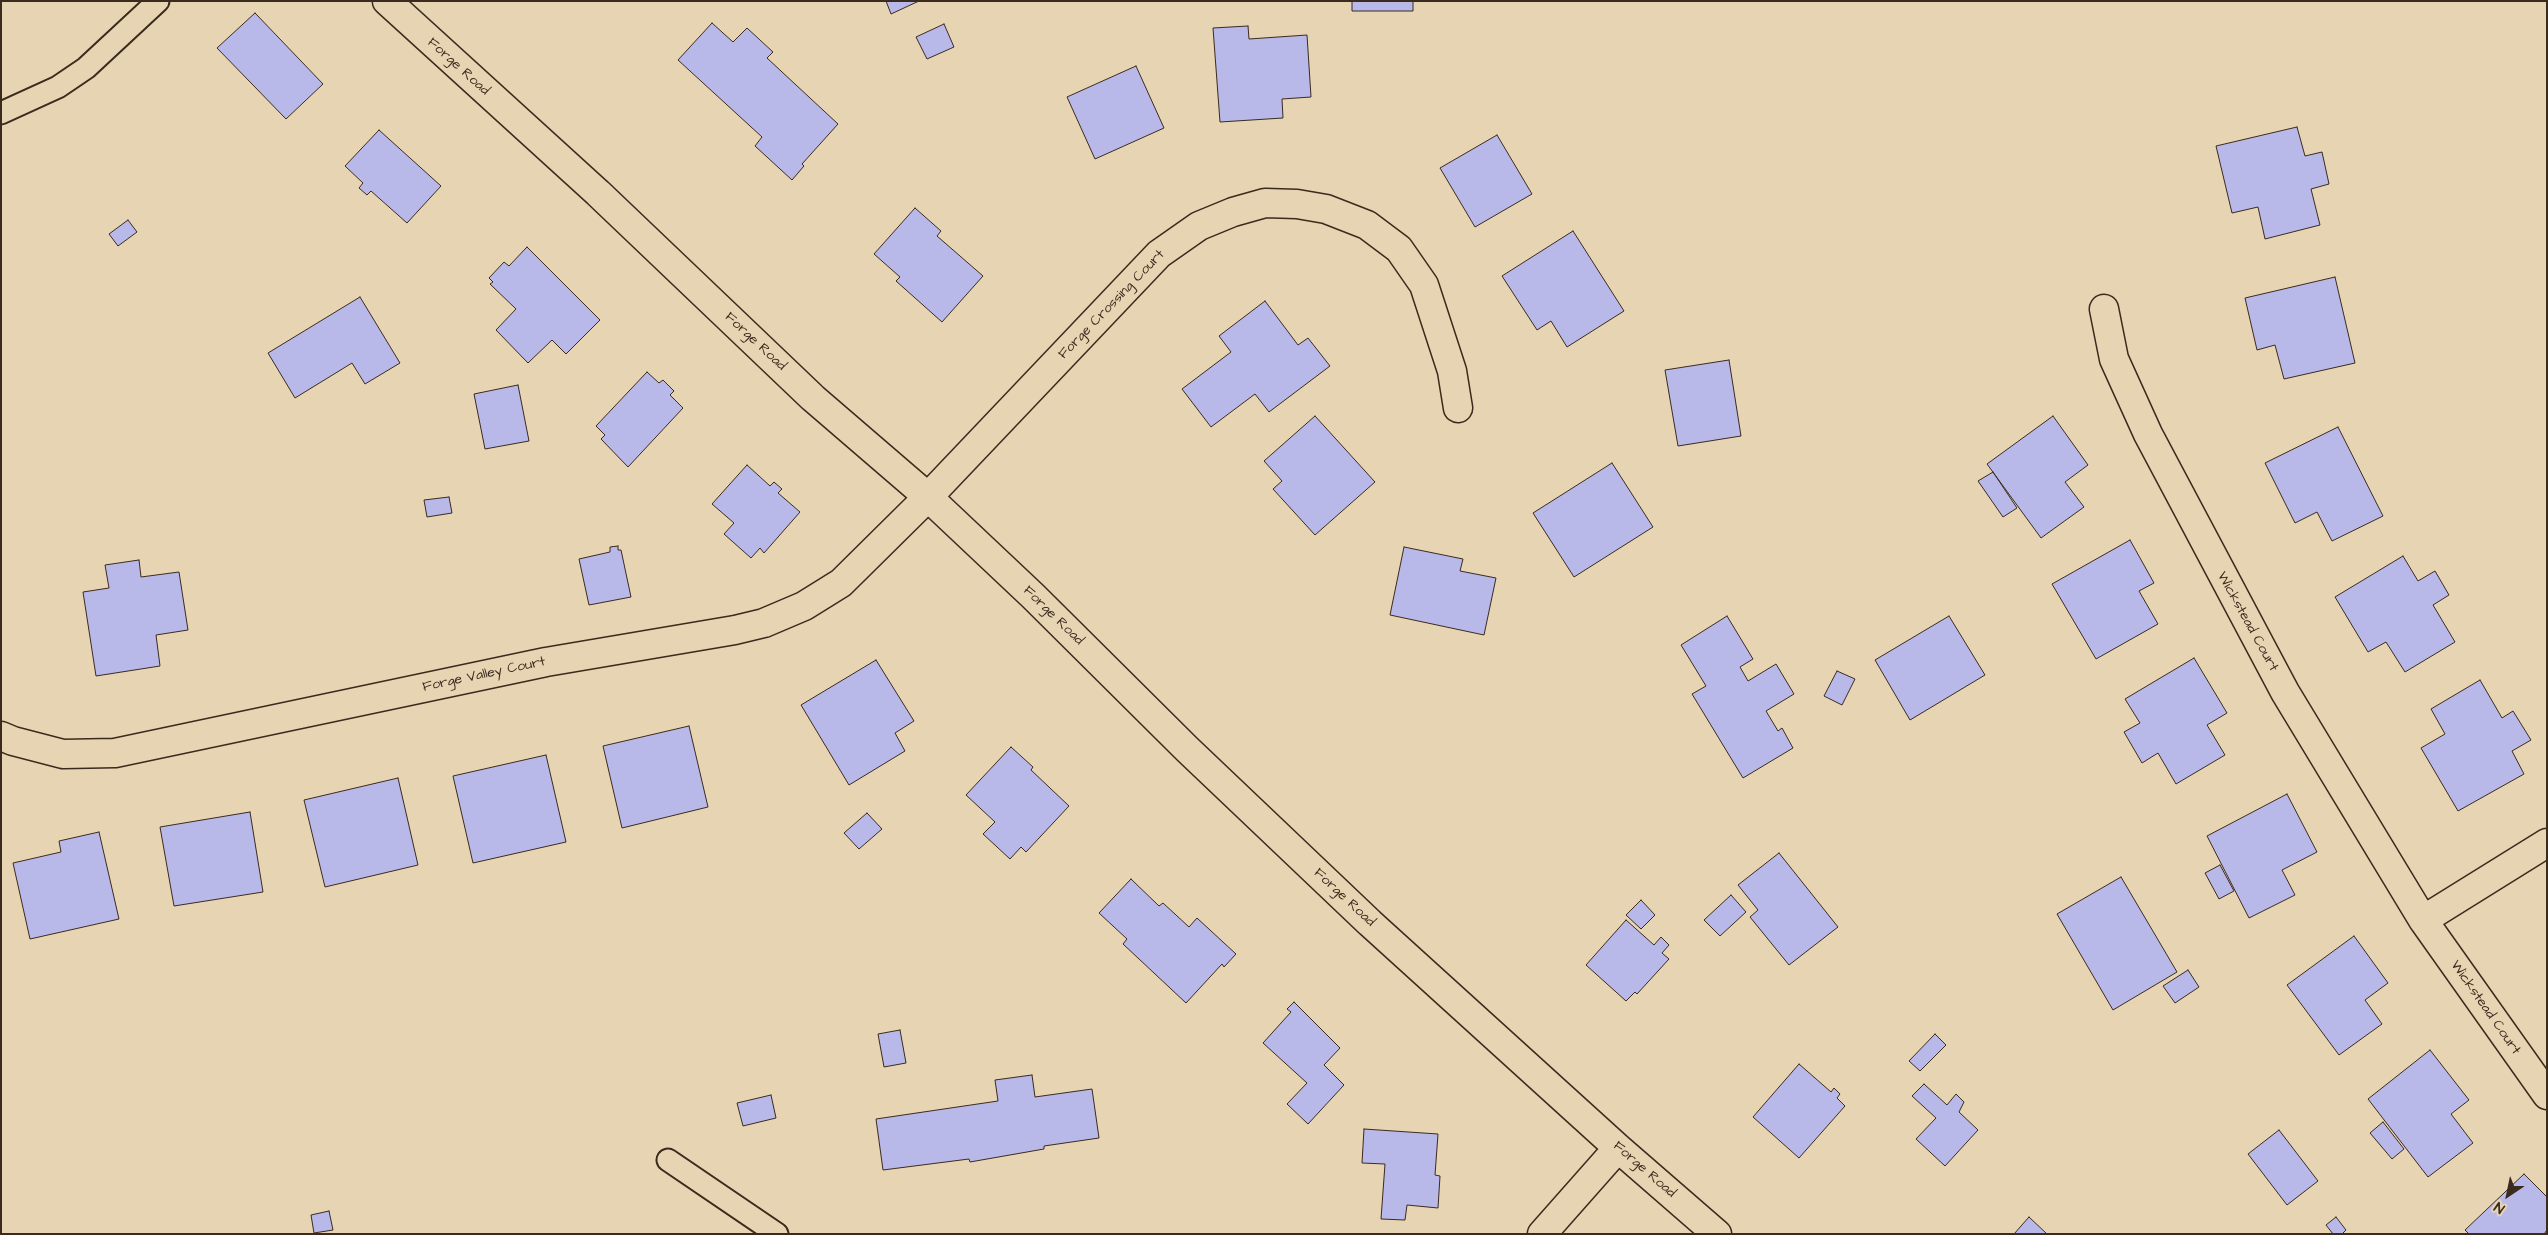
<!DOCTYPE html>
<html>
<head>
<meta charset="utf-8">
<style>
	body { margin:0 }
	#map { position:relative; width:2548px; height:1235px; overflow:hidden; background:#e7d4b2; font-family:"Architects Daughter",sans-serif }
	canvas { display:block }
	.frame { position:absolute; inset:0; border:2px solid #3b2a1e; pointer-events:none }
	.north { position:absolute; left:2483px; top:1170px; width:50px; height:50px; -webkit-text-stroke:4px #e7d4b2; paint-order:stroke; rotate:214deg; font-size:14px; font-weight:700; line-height:20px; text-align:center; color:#3b2a1e }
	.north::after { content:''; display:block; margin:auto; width:18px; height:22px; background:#3b2a1e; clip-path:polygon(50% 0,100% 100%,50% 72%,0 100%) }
</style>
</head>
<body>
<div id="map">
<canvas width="2548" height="1235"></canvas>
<div class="frame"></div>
<div class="north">N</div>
</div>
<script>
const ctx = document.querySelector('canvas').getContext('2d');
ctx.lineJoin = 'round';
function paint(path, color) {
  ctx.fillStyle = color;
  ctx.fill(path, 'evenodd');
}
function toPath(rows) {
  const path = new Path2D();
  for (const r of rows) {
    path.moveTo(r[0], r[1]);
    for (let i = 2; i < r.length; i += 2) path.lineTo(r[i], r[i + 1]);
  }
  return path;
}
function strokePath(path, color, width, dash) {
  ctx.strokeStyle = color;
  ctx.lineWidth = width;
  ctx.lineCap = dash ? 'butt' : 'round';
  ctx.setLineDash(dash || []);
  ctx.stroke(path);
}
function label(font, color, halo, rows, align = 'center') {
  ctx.font = font + ' "Architects Daughter",sans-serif';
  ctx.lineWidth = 4;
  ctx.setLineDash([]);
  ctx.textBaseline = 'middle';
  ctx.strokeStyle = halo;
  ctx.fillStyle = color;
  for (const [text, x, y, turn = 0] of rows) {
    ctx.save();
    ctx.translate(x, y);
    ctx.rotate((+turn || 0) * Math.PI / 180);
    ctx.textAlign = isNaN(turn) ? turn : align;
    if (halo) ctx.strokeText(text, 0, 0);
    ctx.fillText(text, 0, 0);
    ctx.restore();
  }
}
const building = toPath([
	[886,1,919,1,891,14,886,1],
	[1352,1,1413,1,1413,11,1352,11,1352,1],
	[255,13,323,84,286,119,217,48,255,13],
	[712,23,733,42,747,28,773,52,767,58,838,124,802,164,804,166,792,180,755,146,762,137,678,60,712,23],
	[944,24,954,47,927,59,916,37,944,24],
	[1248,26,1249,39,1307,35,1311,97,1282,99,1283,118,1220,122,1213,28,1248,26],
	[1136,66,1164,128,1095,159,1067,97,1136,66],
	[2297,127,2305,156,2322,152,2329,184,2311,189,2320,225,2265,239,2258,207,2232,213,2216,146,2297,127],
	[379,130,441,186,407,223,371,191,367,195,359,188,363,183,345,166,379,130],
	[1497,135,1532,194,1475,227,1440,168,1497,135],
	[915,208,941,231,937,236,983,276,942,322,896,281,900,277,874,254,915,208],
	[128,220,137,232,118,246,109,234,128,220],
	[1573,231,1624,311,1567,347,1551,321,1537,330,1502,276,1573,231],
	[527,247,600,320,566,354,552,340,528,363,496,330,516,309,490,284,493,282,489,278,504,262,509,266,527,247],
	[2335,277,2355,363,2284,379,2275,345,2257,350,2245,298,2335,277],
	[360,297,400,363,365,384,352,363,295,398,268,353,360,297],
	[1265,301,1298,345,1308,338,1330,366,1269,412,1255,394,1211,427,1182,389,1231,352,1219,336,1265,301],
	[1729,360,1741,436,1678,446,1665,370,1729,360],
	[647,372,659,383,663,380,674,391,670,395,683,408,628,467,601,439,605,435,596,426,647,372],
	[518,385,529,441,485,449,474,394,518,385],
	[1315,416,1375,482,1315,535,1273,489,1282,481,1264,461,1315,416],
	[2053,416,2088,465,2065,482,2084,507,2041,538,1987,464,2053,416],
	[2338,427,2383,516,2332,541,2317,512,2295,523,2265,463,2338,427],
	[1612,463,1653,527,1574,577,1533,513,1612,463],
	[747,465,770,486,774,482,782,489,778,493,800,512,764,553,760,548,751,558,724,534,734,523,712,504,747,465],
	[1993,472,2017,508,2003,517,1978,481,1993,472],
	[449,497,452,513,427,517,424,500,449,497],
	[2130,540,2154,583,2139,591,2158,624,2096,659,2052,584,2130,540],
	[618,546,618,550,621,550,631,597,589,605,579,559,610,552,610,547,618,546],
	[1404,547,1463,559,1460,571,1496,578,1484,635,1390,615,1404,547],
	[2403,556,2418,581,2435,571,2449,595,2433,605,2455,642,2405,672,2386,642,2368,652,2335,597,2403,556],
	[139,560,141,577,179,572,188,630,156,635,160,666,96,676,83,592,109,588,105,565,139,560],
	[1727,616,1753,659,1740,667,1748,681,1776,664,1794,694,1766,711,1778,731,1782,728,1793,748,1743,778,1692,694,1706,686,1681,645,1727,616],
	[1949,616,1985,675,1910,720,1875,660,1949,616],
	[2194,658,2227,713,2207,725,2225,755,2176,784,2158,753,2142,763,2124,732,2140,723,2125,699,2194,658],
	[876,660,914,721,895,733,905,751,849,785,801,705,876,660],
	[1837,671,1855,679,1842,705,1824,696,1837,671],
	[2480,680,2502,718,2513,711,2531,740,2512,751,2524,774,2458,811,2421,748,2445,734,2431,709,2480,680],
	[689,726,708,807,622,828,603,746,689,726],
	[1011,747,1033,767,1031,770,1069,806,1026,852,1021,847,1010,859,983,834,995,822,966,795,1011,747],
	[546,755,566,842,473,863,453,776,546,755],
	[398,778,418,865,325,887,304,800,398,778],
	[2287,794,2317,852,2282,870,2295,895,2249,918,2207,836,2287,794],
	[250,812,263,892,174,906,160,827,250,812],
	[867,813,882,829,859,849,844,833,867,813],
	[99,832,119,919,30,939,13,863,61,852,59,841,99,832],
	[1779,853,1838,927,1789,965,1750,917,1758,910,1738,885,1779,853],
	[2220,865,2234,891,2219,899,2205,873,2220,865],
	[2121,877,2177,972,2113,1010,2057,914,2121,877],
	[1131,879,1159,906,1163,903,1189,927,1197,918,1236,954,1224,967,1222,964,1186,1003,1123,944,1127,939,1099,913,1131,879],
	[1731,895,1746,912,1720,936,1704,920,1731,895],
	[1641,900,1655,915,1641,929,1626,915,1641,900],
	[1626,920,1654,945,1661,937,1669,945,1662,953,1669,959,1637,994,1635,992,1626,1001,1586,965,1626,920],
	[2354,936,2388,983,2365,1000,2382,1024,2339,1055,2287,985,2354,936],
	[2188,970,2199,987,2175,1003,2163,986,2188,970],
	[1294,1002,1340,1048,1324,1065,1344,1085,1308,1124,1287,1104,1307,1083,1263,1043,1291,1012,1287,1009,1294,1002],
	[900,1030,906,1063,884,1067,878,1034,900,1030],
	[1935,1034,1946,1045,1920,1071,1909,1061,1935,1034],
	[2430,1050,2469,1100,2451,1114,2473,1143,2428,1177,2368,1099,2430,1050],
	[1799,1064,1831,1092,1834,1088,1840,1094,1837,1098,1845,1106,1799,1158,1753,1117,1799,1064],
	[1032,1075,1035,1097,1092,1089,1099,1138,1044,1146,1044,1149,970,1162,969,1159,883,1170,876,1119,998,1101,995,1080,1032,1075],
	[1924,1084,1947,1105,1956,1094,1964,1102,1959,1112,1978,1130,1945,1166,1916,1139,1936,1118,1912,1096,1924,1084],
	[771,1095,776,1118,743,1126,737,1103,771,1095],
	[2383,1122,2404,1149,2392,1159,2370,1133,2383,1122],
	[1364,1129,1438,1134,1435,1175,1440,1176,1438,1208,1407,1205,1405,1220,1381,1219,1385,1164,1362,1163,1364,1129],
	[2279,1130,2318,1181,2287,1205,2248,1154,2279,1130],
	[2524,1174,2547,1197,2547,1230,2544,1234,2469,1234,2465,1230,2524,1174],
	[329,1211,333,1230,314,1233,311,1215,329,1211],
	[2029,1217,2047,1234,2014,1234,2029,1217],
	[2336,1217,2346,1230,2342,1234,2333,1234,2326,1225,2336,1217]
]);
paint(building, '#b8b8e9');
strokePath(building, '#3b2a1e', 1);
const lane = toPath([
	[1,113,58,87,86,68,158,1],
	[668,1160,777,1234]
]);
const street = toPath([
	[387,1,598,193,813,398,928,497,1033,596,1187,749,1370,923,1618,1148,1717,1234],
	[2104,309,2114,359,2148,434,2285,692,2423,920,2547,1095],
	[1,736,13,741,63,754,115,753,546,662,735,630,764,623,804,606,841,583,928,497,1159,254,1199,226,1233,212,1265,203,1297,204,1326,209,1367,225,1399,249,1424,285,1452,371,1458,408],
	[2423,920,2547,843],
	[1542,1234,1618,1148]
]);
strokePath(lane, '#3b2a1e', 25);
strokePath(street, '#3b2a1e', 31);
strokePath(lane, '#e7d4b2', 21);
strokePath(street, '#e7d4b2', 28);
label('14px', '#3b2a1e', '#e7d4b2', [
	["Forge Road",458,67,42],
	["Forge Crossing Court",1112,305,-46],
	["Forge Road",755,342,43],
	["Forge Road",1053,616,44],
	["Wickstead Court",2247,622,61],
	["Forge Valley Court",484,675,-12],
	["Forge Road",1344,898,43],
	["Wickstead Court",2485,1008,55],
	["Forge Road",1644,1170,41]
]);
</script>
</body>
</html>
